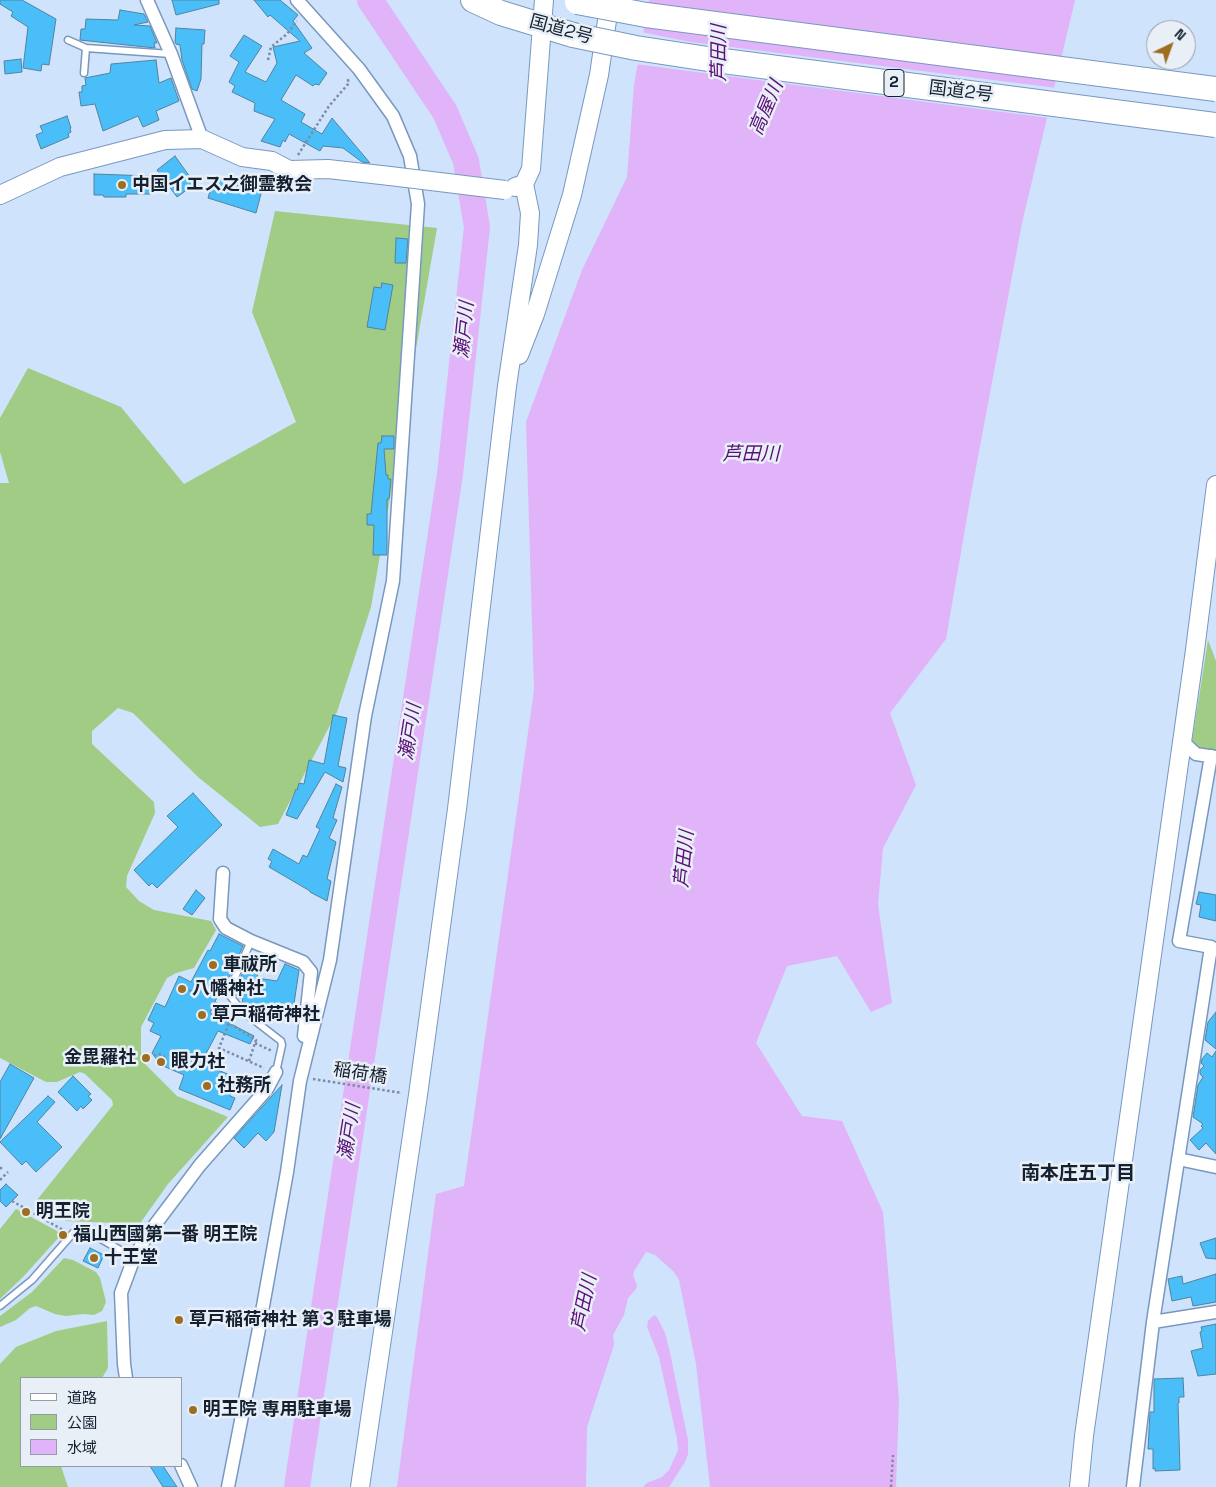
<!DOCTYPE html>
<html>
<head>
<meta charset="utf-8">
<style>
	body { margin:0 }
	#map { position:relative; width:1216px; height:1487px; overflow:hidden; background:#cfe3fc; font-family:"Space Grotesk","Noto Sans JP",sans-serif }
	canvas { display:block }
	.legend { position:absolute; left:20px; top:1377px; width:162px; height:90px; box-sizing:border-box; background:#e8eff7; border:1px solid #949da7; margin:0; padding:6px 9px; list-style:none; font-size:15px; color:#152130 }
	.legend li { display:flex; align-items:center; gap:10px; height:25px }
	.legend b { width:25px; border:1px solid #949da7 }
	.north { position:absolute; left:1146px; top:20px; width:50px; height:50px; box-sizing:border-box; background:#e8eff7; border:1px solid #949da7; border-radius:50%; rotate:42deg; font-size:14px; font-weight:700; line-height:20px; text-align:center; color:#152130 }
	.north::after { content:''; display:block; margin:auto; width:18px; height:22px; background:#9d6d20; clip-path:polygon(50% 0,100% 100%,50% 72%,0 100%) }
</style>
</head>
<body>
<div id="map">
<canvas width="1216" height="1487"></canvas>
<ul class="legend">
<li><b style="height:6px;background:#fff"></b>道路</li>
<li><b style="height:14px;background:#a0cc85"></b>公園</li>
<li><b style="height:14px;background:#e1b3f8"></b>水域</li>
</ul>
<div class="north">N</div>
</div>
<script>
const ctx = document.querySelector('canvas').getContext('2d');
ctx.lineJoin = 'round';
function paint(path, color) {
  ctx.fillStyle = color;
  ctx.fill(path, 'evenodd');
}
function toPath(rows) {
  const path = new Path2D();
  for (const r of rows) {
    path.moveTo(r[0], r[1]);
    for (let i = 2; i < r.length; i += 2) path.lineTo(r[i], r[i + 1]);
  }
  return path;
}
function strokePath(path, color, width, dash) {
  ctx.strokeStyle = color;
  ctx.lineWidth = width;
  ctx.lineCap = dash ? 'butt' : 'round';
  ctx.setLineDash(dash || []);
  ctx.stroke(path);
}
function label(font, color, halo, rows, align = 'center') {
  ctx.font = font + ' "Space Grotesk","Noto Sans JP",sans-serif';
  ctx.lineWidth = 5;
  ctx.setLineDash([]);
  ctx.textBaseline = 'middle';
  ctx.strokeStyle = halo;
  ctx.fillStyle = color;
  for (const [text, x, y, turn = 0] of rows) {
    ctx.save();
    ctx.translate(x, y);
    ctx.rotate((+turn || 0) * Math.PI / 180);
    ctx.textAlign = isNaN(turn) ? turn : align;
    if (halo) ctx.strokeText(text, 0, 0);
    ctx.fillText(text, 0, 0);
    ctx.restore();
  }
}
paint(toPath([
	[275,211,437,228,371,607,337,712,278,824,260,827,198,777,133,713,118,708,92,731,92,744,154,802,155,813,127,876,126,887,139,901,154,910,211,921,216,930,194,968,176,973,167,978,141,1027,141,1060,177,1096,228,1117,168,1184,141,1222,139,1224,66,1221,39,1204,37,1200,113,1105,112,1100,85,1074,80,1072,57,1082,46,1082,0,1058,0,483,9,483,0,452,0,418,28,368,121,407,184,484,296,422,252,312],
	[1208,640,1216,661,1216,754,1191,748],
	[16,1209,57,1231,59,1234,59,1237,24,1276,0,1299,0,1229],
	[64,1258,73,1260,96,1272,100,1278,106,1302,102,1311,94,1315,83,1314,66,1316,55,1314,36,1306,30,1308,16,1320,0,1327,0,1316,32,1292],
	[107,1321,108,1368,102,1378,21,1378,21,1466,61,1466,68,1487,0,1487,0,1364,16,1347,56,1331]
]), '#a0cc85');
paint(toPath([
	[649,0,1075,0,1022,223,971,494,946,639,890,713,916,785,883,848,878,904,892,1003,871,1012,837,956,787,966,756,1043,802,1116,842,1121,883,1212,899,1399,896,1487,710,1487,696,1364,679,1280,674,1272,655,1255,646,1252,634,1271,633,1275,637,1285,636,1289,628,1298,624,1315,613,1335,614,1345,587,1427,586,1487,397,1487,436,1194,464,1186,534,690,526,422,582,270,627,177,634,85],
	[654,1315,657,1317,665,1333,669,1348,688,1440,688,1454,685,1462,669,1487,643,1487,647,1483,662,1477,669,1470,678,1450,677,1439,659,1357,647,1327,648,1321]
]), '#e1b3f8');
paint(toPath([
	[641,32,691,42,1057,88,1049,118,635,64]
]), '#cfe3fc');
strokePath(toPath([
	[297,1487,450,474,477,227,466,161,445,112,370,0]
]), '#e1b3f8', 26);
const building = toPath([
	[0,0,22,0,56,19,49,65,42,64,41,71,23,68,28,27,11,16,13,12,0,4,0,0],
	[172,0,219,0,219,4,176,15,172,0],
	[254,0,280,0,298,15,293,21,312,48,304,53,327,73,319,85,315,84,313,86,296,75,281,100,305,114,301,122,322,134,332,118,370,163,362,162,343,148,323,146,320,151,289,134,285,142,283,140,280,147,261,141,275,119,254,111,255,103,232,92,235,86,229,82,239,62,230,56,244,35,262,46,245,72,266,82,277,63,273,47,300,41,270,15,268,17,254,0],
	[120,10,144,14,148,22,134,25,150,26,157,43,154,43,155,48,80,40,81,29,85,29,86,19,118,20,120,10],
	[176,28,205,30,204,44,202,44,201,79,197,91,192,89,182,60,180,45,176,44,175,42,176,28],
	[21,59,22,72,5,74,4,61,21,59],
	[156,60,159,83,171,78,179,101,156,111,159,120,143,127,138,116,103,131,95,104,81,106,79,92,82,92,82,86,86,85,85,78,110,73,111,64,156,60],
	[67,116,71,128,70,129,71,132,68,134,69,137,41,149,36,135,43,132,40,126,67,116],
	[175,156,195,184,177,197,157,170,175,156],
	[94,174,151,176,151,194,126,194,126,197,104,197,103,195,94,195,94,174],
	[214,177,262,190,256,213,208,198,214,177],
	[396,238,408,239,406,263,395,263,396,238],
	[382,283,393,285,385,330,367,327,374,287,381,288,382,283],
	[382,436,394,436,394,449,384,449,386,475,388,475,388,479,391,479,389,499,387,499,387,555,373,555,374,525,367,525,367,514,371,514,378,443,381,443,382,436],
	[333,715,347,718,338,766,346,768,343,782,325,772,297,819,286,815,296,789,297,790,299,783,304,784,309,760,324,764,333,715],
	[336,784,342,787,333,818,337,820,329,838,336,842,327,879,331,881,327,901,310,892,310,891,269,867,272,861,268,859,273,849,299,864,303,855,307,857,320,829,316,827,336,784],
	[193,793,222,825,157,888,152,883,149,886,134,870,178,827,167,816,193,793],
	[196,890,205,898,192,915,183,909,196,890],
	[1199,892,1216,895,1216,921,1199,917,1201,905,1196,904,1199,892],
	[219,934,243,946,223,991,224,996,218,995,210,1013,254,1036,250,1044,218,1031,201,1063,237,1078,230,1096,235,1098,230,1110,179,1089,184,1075,161,1065,152,1053,161,1036,150,1031,154,1023,148,1020,156,1003,165,1007,179,976,191,982,208,950,210,951,219,934],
	[285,964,299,970,292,1017,249,1010,242,1003,243,998,238,998,234,992,244,970,258,971,257,978,277,981,285,964],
	[1216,1012,1216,1049,1205,1040,1208,1022,1216,1012],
	[1216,1051,1216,1154,1206,1143,1199,1150,1190,1140,1203,1128,1201,1126,1203,1124,1193,1117,1198,1085,1203,1077,1200,1074,1200,1070,1204,1066,1201,1063,1202,1059,1207,1053,1212,1057,1216,1051],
	[10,1064,34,1078,0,1139,0,1082,10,1064],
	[73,1076,91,1094,88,1096,92,1100,83,1109,81,1106,77,1111,58,1092,73,1076],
	[282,1085,274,1132,266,1141,258,1133,244,1148,234,1138,282,1085],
	[48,1096,55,1102,37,1122,62,1147,36,1172,26,1161,22,1165,0,1142,48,1096],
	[6,1184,18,1195,6,1207,0,1201,0,1190,6,1184],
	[1216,1238,1216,1259,1206,1258,1200,1243,1216,1238],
	[90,1248,104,1255,98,1268,83,1261,90,1248],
	[1216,1274,1216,1302,1193,1306,1191,1297,1172,1301,1168,1279,1182,1276,1183,1284,1216,1274],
	[1216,1324,1216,1374,1198,1376,1191,1351,1203,1348,1200,1332,1202,1331,1201,1327,1216,1324],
	[1183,1378,1184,1397,1179,1397,1179,1403,1178,1403,1180,1470,1155,1471,1155,1468,1153,1469,1153,1449,1148,1449,1150,1412,1154,1412,1154,1379,1183,1378],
	[150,1466,163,1466,177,1487,163,1487,150,1466]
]);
paint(building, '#49bef8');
strokePath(building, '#52839e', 1);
const lane = toPath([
	[68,40,86,48,171,54],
	[84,73,86,48],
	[251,941,228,993,241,1010,281,1041,282,1045,276,1072],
	[0,1306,32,1280,74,1232,81,1230,94,1235,134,1258]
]);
const street = toPath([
	[147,0,171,54,202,139],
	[1182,741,1196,754,1216,757],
	[1211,756,1179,941,1211,947,1216,950],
	[223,873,220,919,226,928,251,941,303,962,311,972,304,1036],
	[1178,1159,1216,1167],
	[1153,1322,1216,1312],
	[126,1378,124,1364,121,1293,134,1258,148,1234,200,1165,267,1089,276,1072],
	[181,1465,191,1487],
	[228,1487,258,1334,287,1172,300,1081,330,960,365,716,393,581,418,204,410,156,393,116,359,69,297,0],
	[1133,1487,1153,1322,1211,947]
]);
const secondary = toPath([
	[515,187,524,184,531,169,544,0],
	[0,195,60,167,165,140,202,139,242,157,272,161,289,170,328,169,390,176],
	[519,355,535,314,572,195,599,75,610,0],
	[360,1487,418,1095,457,809,507,386,528,245,530,213,524,184],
	[1079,1487,1084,1436,1195,650,1216,485]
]);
const highway = toPath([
	[473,0,501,13,573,35]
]);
strokePath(lane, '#7998be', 9);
strokePath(street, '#7998be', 15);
strokePath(secondary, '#7998be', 20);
strokePath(highway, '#7998be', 26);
strokePath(toPath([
	[268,60,271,47,287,34,297,21],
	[298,155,329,106,349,83,347,77],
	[189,990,197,994],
	[215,1003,218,1004],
	[255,1043,272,1051],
	[149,1057,159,1054,167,1058],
	[249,1061,256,1040,229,1023,219,1048,264,1068],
	[313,1079,402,1093],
	[0,1169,2,1167],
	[0,1180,8,1172],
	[12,1201,63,1230],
	[891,1487,893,1455]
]), '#7c8da1', 2.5, [2.5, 2.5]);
strokePath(lane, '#fff', 6);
strokePath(street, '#fff', 12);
strokePath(secondary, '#fff', 18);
strokePath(highway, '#fff', 24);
const secondaryBridge = toPath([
	[390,176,505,190]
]);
const highwayBridge = toPath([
	[577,2,646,15,1216,89],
	[573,35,636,48,708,59,1216,125]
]);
strokePath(secondaryBridge, '#7998be', 20, []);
strokePath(highwayBridge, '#7998be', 26, []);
strokePath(secondaryBridge, '#fff', 18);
strokePath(highwayBridge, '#fff', 24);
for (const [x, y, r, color] of [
	[122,185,5,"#9d6d20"],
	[213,965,5,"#9d6d20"],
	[182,989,5,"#9d6d20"],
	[202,1015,5,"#9d6d20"],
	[146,1058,5,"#9d6d20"],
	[161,1062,5,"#9d6d20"],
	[207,1086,5,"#9d6d20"],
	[26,1212,5,"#9d6d20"],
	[63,1235,5,"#9d6d20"],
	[94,1258,5,"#9d6d20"],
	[179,1320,5,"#9d6d20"],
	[193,1410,5,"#9d6d20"]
]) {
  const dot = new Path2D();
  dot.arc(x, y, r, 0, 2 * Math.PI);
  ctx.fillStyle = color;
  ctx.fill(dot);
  strokePath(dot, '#e8eff7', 2);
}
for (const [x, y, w] of [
	[894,83,20]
]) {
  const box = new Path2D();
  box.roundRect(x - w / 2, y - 13.5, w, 27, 4);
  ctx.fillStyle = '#e8eff7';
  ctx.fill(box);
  strokePath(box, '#152130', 1);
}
label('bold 16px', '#152130', null, [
	["2",894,83]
]);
label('18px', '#152130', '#e8eff7', [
	["国道2号",561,30,15],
	["国道2号",961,92,7],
	["稲荷橋",360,1074,9]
]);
label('bold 18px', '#152130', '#e8eff7', [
	["中国イエス之御霊教会",132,185],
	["車祓所",223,965],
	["八幡神社",192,989],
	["草戸稲荷神社",212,1015],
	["金毘羅社",136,1058,"right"],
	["眼力社",171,1062],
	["社務所",217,1086],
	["明王院",36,1212],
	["福山西國第一番 明王院",73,1235],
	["十王堂",104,1258],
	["草戸稲荷神社 第３駐車場",189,1320],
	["明王院 専用駐車場",203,1410]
], 'left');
label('italic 19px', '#5b1076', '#e8eff7', [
	["芦田川",720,53,-90],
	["高屋川",767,108,-67],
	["瀬戸川",465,330,-84],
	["芦田川",751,455],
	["瀬戸川",411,732,-81],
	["芦田川",685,859,-84],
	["瀬戸川",350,1132,-81],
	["芦田川",585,1303,-78]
]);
label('bold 19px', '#152130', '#e8eff7', [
	["南本庄五丁目",1078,1174]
]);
</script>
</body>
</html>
